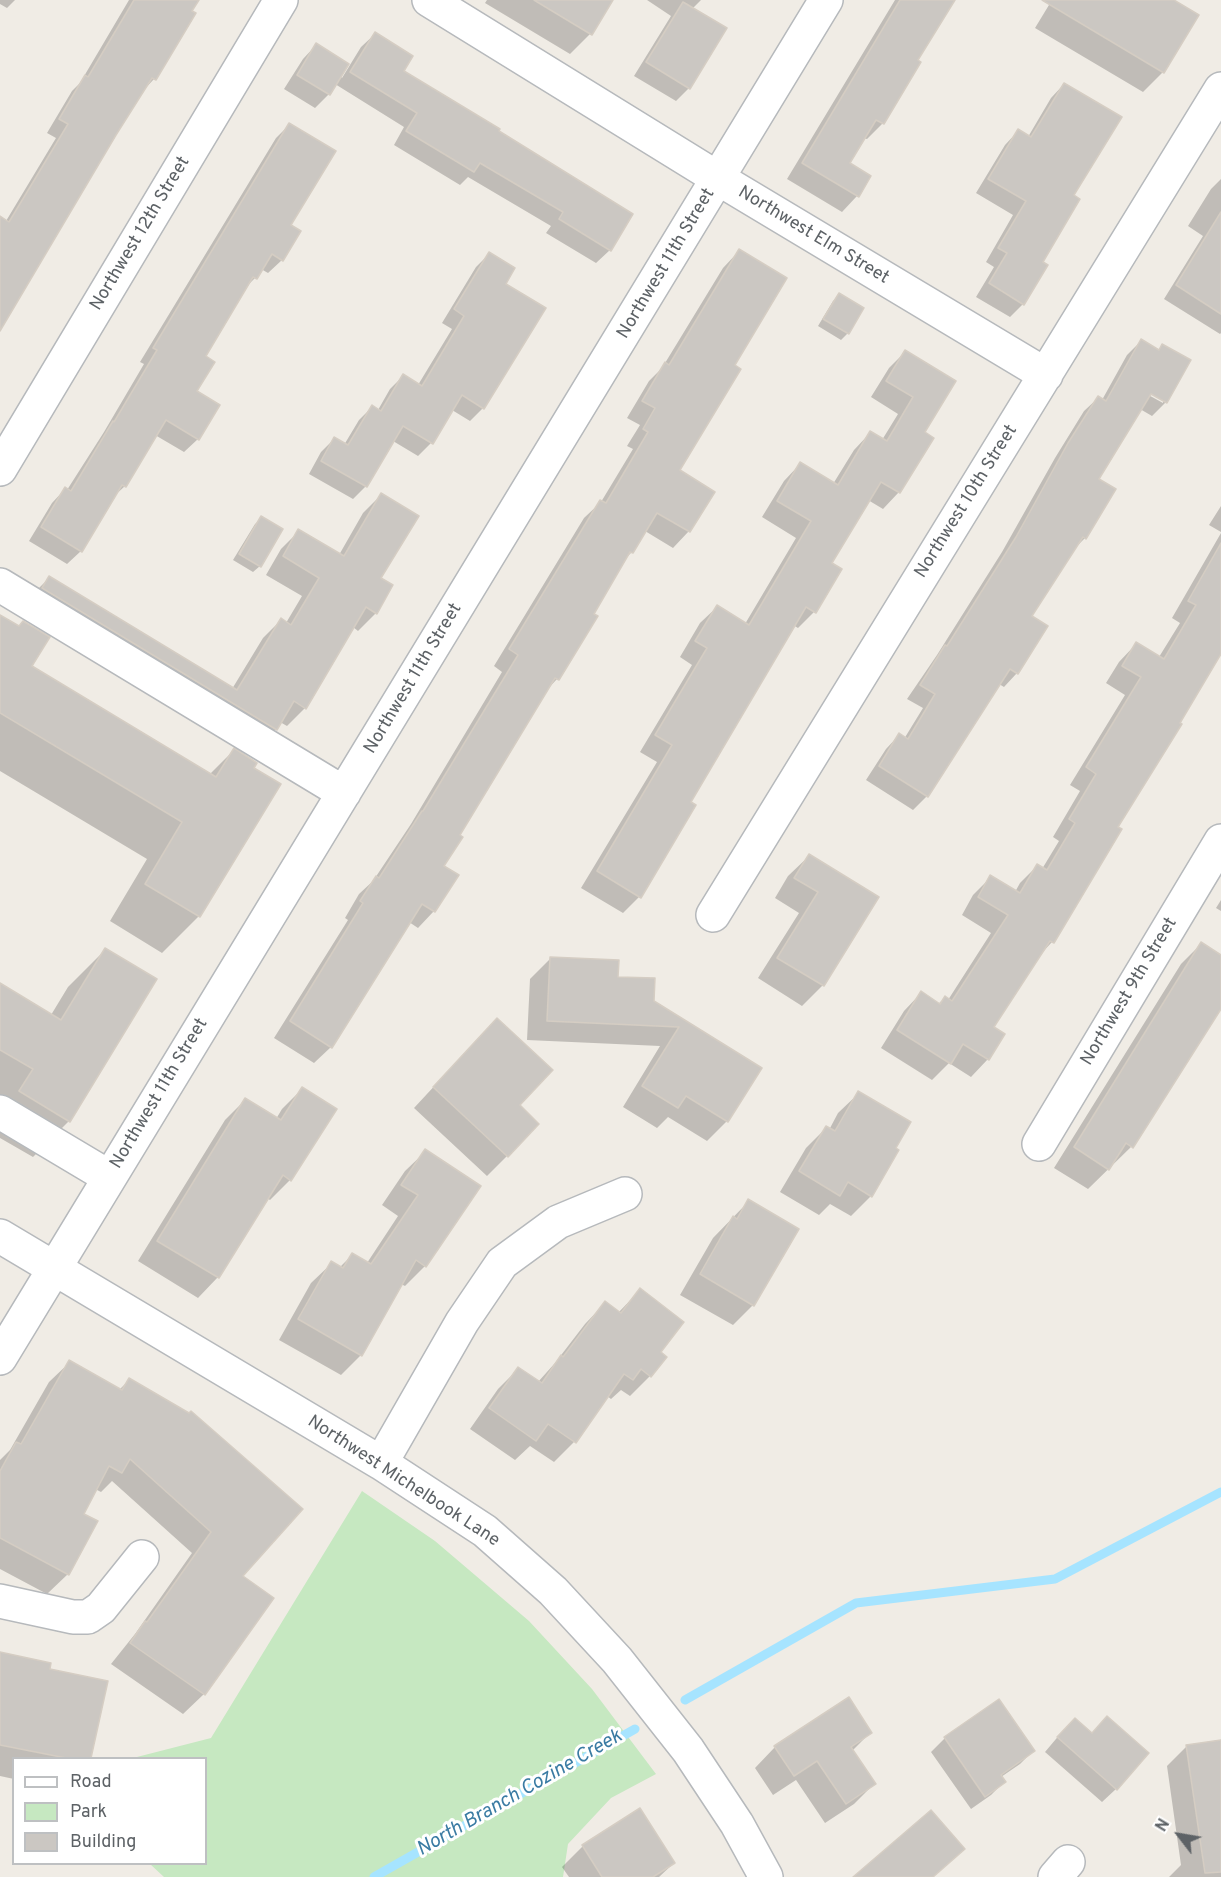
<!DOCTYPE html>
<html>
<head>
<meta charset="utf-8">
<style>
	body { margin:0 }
	#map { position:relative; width:1221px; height:1877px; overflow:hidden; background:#f0ece5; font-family:Overpass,sans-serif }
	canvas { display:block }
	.legend { position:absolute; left:12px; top:1757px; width:195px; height:108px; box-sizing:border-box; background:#fff; border:2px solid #bec0c2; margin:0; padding:8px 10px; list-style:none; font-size:18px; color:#5d6266 }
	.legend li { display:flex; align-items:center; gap:12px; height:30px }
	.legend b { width:30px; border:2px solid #bec0c2 }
	.north { position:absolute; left:1149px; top:1805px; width:60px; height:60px; -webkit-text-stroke:4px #fff; paint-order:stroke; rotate:301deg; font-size:16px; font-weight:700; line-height:24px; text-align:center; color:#5d6266 }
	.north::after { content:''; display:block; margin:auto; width:21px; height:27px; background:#5d6266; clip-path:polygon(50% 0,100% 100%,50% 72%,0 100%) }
</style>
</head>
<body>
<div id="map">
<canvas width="1221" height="1877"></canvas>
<ul class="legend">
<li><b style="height:8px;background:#fff"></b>Road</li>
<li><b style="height:16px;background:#c6e8c1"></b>Park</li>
<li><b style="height:16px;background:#cbc7c2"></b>Building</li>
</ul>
<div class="north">N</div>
</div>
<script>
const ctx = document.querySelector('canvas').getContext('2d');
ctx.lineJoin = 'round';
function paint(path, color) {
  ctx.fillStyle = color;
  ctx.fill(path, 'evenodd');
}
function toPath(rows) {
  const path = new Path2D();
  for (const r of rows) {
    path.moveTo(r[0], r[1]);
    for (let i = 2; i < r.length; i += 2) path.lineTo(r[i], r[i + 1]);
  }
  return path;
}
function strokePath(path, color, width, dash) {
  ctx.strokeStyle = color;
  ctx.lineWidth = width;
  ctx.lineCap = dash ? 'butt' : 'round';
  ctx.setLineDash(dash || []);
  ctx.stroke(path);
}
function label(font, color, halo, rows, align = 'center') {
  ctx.font = font + ' Overpass,sans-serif';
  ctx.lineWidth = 6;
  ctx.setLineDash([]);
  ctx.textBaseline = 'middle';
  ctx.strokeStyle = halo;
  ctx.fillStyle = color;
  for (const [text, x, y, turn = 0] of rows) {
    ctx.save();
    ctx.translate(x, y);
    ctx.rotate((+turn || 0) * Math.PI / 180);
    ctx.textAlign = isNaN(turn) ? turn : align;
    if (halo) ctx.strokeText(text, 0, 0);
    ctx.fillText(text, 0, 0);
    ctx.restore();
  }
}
paint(toPath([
	[362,1491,435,1541,529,1621,592,1689,656,1774,611,1798,568,1844,563,1877,164,1877,150,1864,206,1864,206,1758,133,1758,211,1738]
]), '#c6e8c1');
paint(toPath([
	[0,0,15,0,7,8,0,4],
	[129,0,197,0,154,79,142,92,49,245,0,330,0,223,6,221,56,138,47,133,72,91,80,83],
	[487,0,611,0,590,34,570,54,485,3],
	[647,0,701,0,692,9,689,88,676,101,634,76,671,16],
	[895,0,953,0,916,61,919,62,882,124,867,139,863,138,848,164,869,177,857,196,842,212,787,179],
	[1052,0,1171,0,1163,72,1143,92,1035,28],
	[375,34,402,71,497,132,610,250,596,263,546,233,551,226,468,177,460,185,394,145,404,127,335,84,329,94,315,108,284,89,303,59,316,45,342,78,361,47],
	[1064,84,1072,196,1023,304,1010,317,976,297,994,267,986,262,1013,215,976,193,1005,145,1018,131,1028,137,1051,98],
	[290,124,289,226,282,260,268,273,261,269,255,278,244,289,204,357,195,392,198,439,184,452,155,435,125,486,112,498,81,551,67,564,29,541,52,503,65,489,67,490,104,432,144,364,140,362,276,138],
	[1221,179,1221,333,1220,334,1164,299,1203,236,1188,226,1211,189],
	[739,251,733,366,677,471,689,531,673,548,645,531,632,552,624,560,557,679,545,692,458,835,442,867,434,911,418,928,409,922,331,1047,314,1063,274,1038,348,920,345,918,359,894,373,881,411,824,502,672,494,666,584,518,601,502,633,449,627,446,640,425,627,418,649,381,662,368,723,268],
	[489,254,504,284,483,408,470,421,452,410,431,443,418,456,393,441,366,486,353,499,309,474,321,452,334,439,344,445,359,420,372,407,378,410,390,389,403,376,418,385,452,329,442,323,476,267],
	[839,295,862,309,848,333,841,340,818,326,833,301],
	[1141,341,1158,351,1162,346,1189,361,1165,403,1152,416,1140,409,1097,479,1085,538,1071,552,1030,616,1017,673,1004,687,999,684,927,796,913,810,866,780,886,749,899,735,904,739,923,708,907,699,937,655,1002,552,1055,458,1084,411,1098,398,1102,400,1127,355],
	[1145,389,1163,400,1163,403,1143,392],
	[905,352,923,433,899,492,883,509,868,500,830,564,814,612,798,628,793,625,689,802,639,897,623,913,581,888,657,762,640,752,692,665,680,657,700,623,717,607,745,624,796,538,762,517,784,481,800,464,833,484,854,450,870,433,882,440,898,414,871,397,889,368],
	[381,495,379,579,376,613,358,631,353,627,305,708,287,726,280,722,276,729,258,747,31,596,49,578,232,689,263,638,281,620,286,623,302,596,266,575,281,549,299,531,339,555,363,513],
	[1221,506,1221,532,1209,525],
	[262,518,260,566,253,572,233,560,255,524],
	[1221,533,1221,649,1116,827,1052,942,1040,955,992,1028,1003,1035,988,1059,971,1077,949,1063,932,1080,881,1048,904,1011,921,993,938,1004,945,998,948,1000,991,933,962,915,973,895,991,877,1015,892,1020,883,1037,866,1042,869,1059,841,1053,837,1080,791,1070,785,1125,695,1106,683,1119,662,1136,644,1159,657,1180,623,1172,618],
	[0,617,30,667,209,775,234,750,199,916,162,953,110,921,147,859,0,771],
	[809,856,876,898,823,985,802,1006,758,978,799,913,775,898,788,876],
	[1221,900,1221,911,1216,908],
	[1201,944,1221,956,1221,1005,1131,1147,1088,1189,1054,1168,1181,964],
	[105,950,69,1121,33,1157,0,1138,0,985,51,1015,68,987],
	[550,959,617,978,760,1068,727,1121,707,1141,668,1117,657,1128,623,1107,660,1046,527,1040,530,979],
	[477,1040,518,1105,507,1156,487,1176,414,1108],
	[302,1089,290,1180,270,1200,267,1198,218,1277,198,1298,138,1261,225,1120,245,1100,276,1119,282,1109],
	[859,1093,894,1149,871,1196,851,1216,830,1204,819,1215,780,1192,806,1148,826,1128,829,1130,838,1113],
	[426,1151,425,1266,405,1286,401,1284,361,1355,341,1375,279,1340,311,1283,332,1263,340,1267,352,1255,367,1263,398,1216,382,1205,405,1171],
	[749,1201,753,1305,733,1325,680,1295,713,1238],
	[640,1290,659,1353,650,1376,630,1396,621,1390,611,1399,607,1396,574,1442,554,1462,530,1446,515,1460,470,1429,498,1389,518,1369,538,1382,555,1363,585,1324,605,1303,618,1313],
	[70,1362,119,1390,129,1380,241,1576,204,1694,183,1714,111,1664,135,1634,192,1553,112,1481,101,1492,95,1489,82,1514,68,1574,47,1594,0,1569,0,1460,10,1450,49,1382],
	[0,1654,48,1670,106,1682,90,1758,14,1758,14,1779,0,1776],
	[999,1701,1033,1751,1020,1764,1001,1777,1004,1782,991,1795,971,1809,931,1752,945,1738],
	[1107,1718,1116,1789,1102,1802,1045,1752,1061,1733,1091,1734],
	[870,1733,852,1751,874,1784,854,1804,825,1823,796,1780,773,1795,755,1768,775,1747],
	[1221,1742,1221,1877,1169,1877,1181,1865,1167,1766,1187,1746],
	[639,1810,674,1863,659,1877,569,1877,562,1867,583,1846]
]), '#0003');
strokePath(toPath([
	[685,1700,856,1603,1055,1579,1221,1492],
	[374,1877,635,1729]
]), '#a6e4ff', 9);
const building = toPath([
	[134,0,199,0,192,11,196,13,156,80,152,78,116,135,0,331,0,216,9,222,68,124,59,119,85,75,88,77,134,0],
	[534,0,613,0,592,35,534,0],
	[900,0,955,0,918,60,921,62,884,124,876,120,850,163,871,176,859,197,802,163,900,0],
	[1042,0,1174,0,1199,15,1164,73,1042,0],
	[683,2,727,28,690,89,646,62,683,2],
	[375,32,413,56,404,71,500,129,499,131,633,214,611,251,559,219,563,212,480,163,474,172,406,131,417,113,350,72,375,32],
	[316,43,349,64,330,95,297,75,316,43],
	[1064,83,1122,117,1074,195,1080,199,1043,262,1048,265,1024,305,989,283,1007,253,998,248,1026,201,988,179,1018,129,1031,137,1064,83],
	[289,123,336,151,291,225,301,231,283,261,272,254,257,279,253,277,206,356,215,362,197,391,220,405,199,440,166,420,126,487,122,485,82,552,41,527,65,487,71,491,113,421,114,422,157,350,153,348,289,123],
	[1221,212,1221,314,1176,285,1221,212],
	[739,249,787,278,735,365,741,369,680,470,715,492,690,532,657,513,633,553,630,552,594,614,598,616,559,680,555,678,460,835,463,837,444,866,459,875,435,912,422,904,332,1048,290,1021,363,903,360,901,376,876,379,878,422,811,423,811,518,655,509,649,600,500,606,503,648,432,643,429,655,408,642,401,665,362,669,365,739,249],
	[489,252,515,268,506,284,546,308,484,409,462,395,433,444,403,426,367,487,321,461,334,437,348,445,372,405,381,411,403,374,422,386,464,316,454,309,489,252],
	[839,293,864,308,849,334,823,319,839,293],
	[1141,339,1159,350,1162,344,1191,360,1167,403,1151,394,1099,479,1116,489,1086,539,1083,537,1032,616,1048,626,1018,674,1010,669,928,797,879,766,899,733,908,739,935,694,920,685,945,645,947,646,1016,537,1068,443,1098,396,1106,401,1141,339],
	[905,350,956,381,925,432,934,438,900,493,881,482,832,563,842,569,816,613,806,607,691,802,696,805,641,898,597,871,672,745,655,735,707,648,695,641,717,605,749,625,811,521,777,501,800,462,838,485,870,431,887,441,913,397,886,381,905,350],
	[381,493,419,516,381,578,393,585,377,614,366,607,306,709,294,701,277,730,42,588,49,576,237,690,281,618,291,625,319,578,283,556,298,529,344,556,381,493],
	[261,516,283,529,261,567,239,554,261,516],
	[1221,543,1221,654,1180,723,1182,724,1118,827,1122,829,1054,943,1050,941,994,1027,1005,1034,989,1060,963,1044,951,1064,897,1030,921,991,940,1004,945,996,952,1001,1008,915,978,897,990,875,1020,893,1037,864,1047,870,1075,823,1069,819,1096,774,1086,767,1141,677,1122,666,1136,642,1164,659,1196,605,1188,601,1221,543],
	[0,615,19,626,23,621,50,637,32,666,216,777,234,748,257,763,254,768,281,784,200,917,145,884,182,822,0,713,0,615],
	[809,854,879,897,824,986,777,958,818,892,794,878,809,854],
	[1201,942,1221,955,1221,1009,1133,1148,1126,1143,1109,1170,1074,1147,1201,942],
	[105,948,157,979,70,1122,19,1091,33,1069,0,1050,0,983,61,1020,105,948],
	[550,957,619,960,618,977,655,978,654,1001,762,1068,728,1122,686,1096,678,1108,642,1086,679,1027,547,1021,550,957],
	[497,1018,553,1070,520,1105,539,1124,508,1157,433,1087,497,1018],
	[302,1087,337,1109,291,1181,283,1175,219,1278,157,1241,245,1098,281,1120,302,1087],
	[858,1091,911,1122,896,1148,899,1150,872,1197,848,1182,840,1196,799,1171,826,1126,835,1131,858,1091],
	[425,1149,481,1186,426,1267,416,1260,362,1356,298,1319,331,1261,343,1268,352,1253,371,1264,418,1195,401,1185,425,1149],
	[748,1199,799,1229,754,1306,700,1274,733,1216,737,1219,748,1199],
	[640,1288,684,1322,661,1352,667,1357,651,1377,641,1369,633,1380,624,1374,576,1443,548,1424,536,1441,489,1408,518,1367,542,1383,561,1355,563,1357,605,1301,621,1313,640,1288],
	[69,1360,122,1390,129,1378,189,1413,191,1411,303,1509,243,1576,274,1598,205,1695,130,1643,145,1621,147,1622,211,1532,130,1459,122,1473,109,1466,84,1514,98,1521,69,1575,0,1538,0,1471,16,1442,21,1444,69,1360],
	[0,1652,51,1663,50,1669,108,1681,91,1758,66,1758,0,1745,0,1652],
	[849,1697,872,1733,851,1747,876,1784,846,1804,817,1761,794,1776,774,1746,849,1697],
	[999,1699,1035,1751,1001,1775,1006,1782,985,1797,944,1737,999,1699],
	[1107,1716,1149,1753,1117,1790,1057,1737,1075,1718,1092,1733,1107,1716],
	[1221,1740,1221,1872,1205,1873,1186,1745,1221,1740],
	[640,1808,675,1863,653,1877,602,1877,582,1845,640,1808],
	[931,1810,965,1849,933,1877,853,1877,931,1810]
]);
paint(building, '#cbc7c2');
strokePath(building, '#d5cdc3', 1.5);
const minor = toPath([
	[429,0,719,179,1046,375],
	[0,469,281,0],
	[0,585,344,793],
	[713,915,1221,89],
	[0,1112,109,1177],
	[1039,1144,1221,841],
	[0,1236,381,1463,485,1531,553,1591,617,1660,688,1750,737,1824,766,1877],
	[0,1358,826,0],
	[381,1463,462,1322,502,1263,558,1222,625,1194],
	[0,1601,73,1617,88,1617,101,1608,142,1557],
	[1055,1877,1068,1862]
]);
strokePath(minor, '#b6b9bc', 36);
strokePath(minor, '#fff', 33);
label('18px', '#5d6266', '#fff', [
	["Northwest 12th Street",141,234,-59],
	["Northwest Elm Street",813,236,31],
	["Northwest 11th Street",667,264,-59],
	["Northwest 10th Street",967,502,-58],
	["Northwest 11th Street",414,679,-59],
	["Northwest 9th Street",1130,992,-59],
	["Northwest 11th Street",160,1094,-59],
	["Northwest Michelbook Lane",403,1482,33]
]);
label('italic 20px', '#3a7ba3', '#fff', [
	["North Branch Cozine Creek",520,1794,-30]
]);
</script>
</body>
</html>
